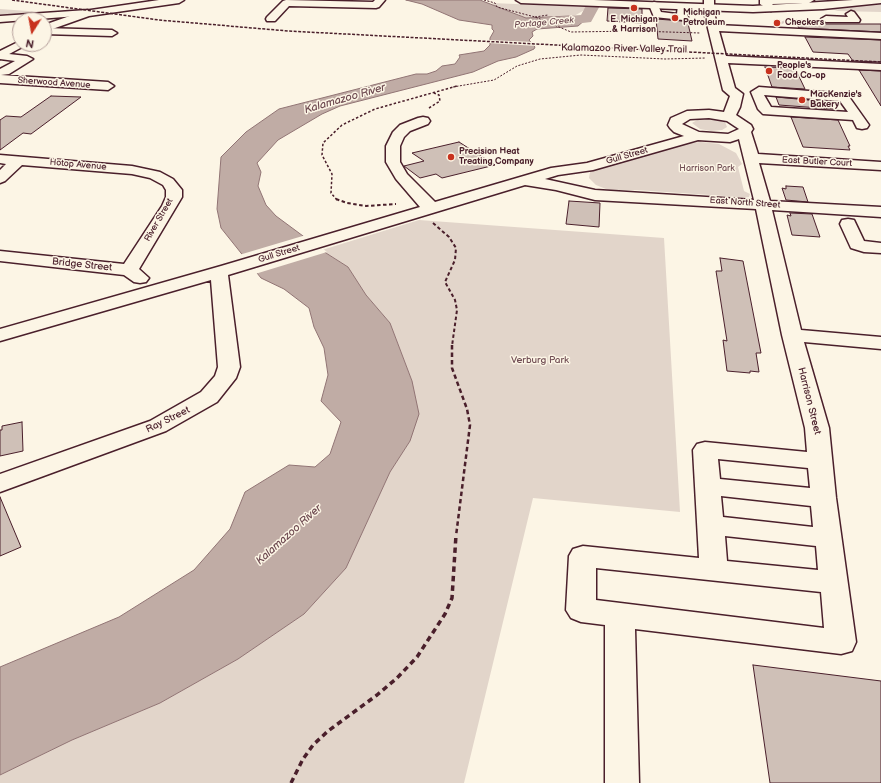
<!DOCTYPE html>
<html>
<head>
<meta charset="utf-8">
<style>
	body { margin:0 }
	#map { position:relative; width:881px; height:783px; overflow:hidden; background:#fcf5e5; font-family:"Balsamiq Sans",sans-serif }
	canvas { display:block }
	.north { position:absolute; left:12px; top:12px; width:40px; height:40px; box-sizing:border-box; background:#fcf5e5; border:1px solid #b59f9b; border-radius:50%; rotate:191deg; font-size:11px; font-weight:700; line-height:16px; text-align:center; color:#4a1f2b }
	.north::after { content:''; display:block; margin:auto; width:14px; height:18px; background:#c8321e; clip-path:polygon(50% 0,100% 100%,50% 72%,0 100%) }
</style>
</head>
<body>
<div id="map">
<canvas width="881" height="783"></canvas>
<div class="north">N</div>
</div>
<script>
const ctx = document.querySelector('canvas').getContext('2d');
ctx.lineJoin = 'round';
function paint(path, color) {
  ctx.fillStyle = color;
  ctx.fill(path, 'evenodd');
}
function toPath(rows) {
  const path = new Path2D();
  for (const r of rows) {
    path.moveTo(r[0], r[1]);
    for (let i = 2; i < r.length; i += 2) path.lineTo(r[i], r[i + 1]);
  }
  return path;
}
function strokePath(path, color, width, dash) {
  ctx.strokeStyle = color;
  ctx.lineWidth = width;
  ctx.lineCap = dash ? 'butt' : 'round';
  ctx.setLineDash(dash || []);
  ctx.stroke(path);
}
function label(font, color, halo, rows, align = 'center') {
  ctx.font = font + ' "Balsamiq Sans",sans-serif';
  ctx.lineWidth = 3;
  ctx.setLineDash([]);
  ctx.textBaseline = 'middle';
  ctx.strokeStyle = halo;
  ctx.fillStyle = color;
  for (const [text, x, y, turn = 0] of rows) {
    ctx.save();
    ctx.translate(x, y);
    ctx.rotate((+turn || 0) * Math.PI / 180);
    ctx.textAlign = isNaN(turn) ? turn : align;
    if (halo) ctx.strokeText(text, 0, 0);
    ctx.fillText(text, 0, 0);
    ctx.restore();
  }
}
paint(toPath([
	[492,3,586,7,588,8,574,16,533,19,520,17,519,14,493,6],
	[874,3,881,3,881,12,838,11,831,9],
	[0,9,42,12,44,14,0,16],
	[710,118,725,122,727,127,722,130,711,131,700,129,692,123,699,119],
	[701,142,719,144,736,153,742,164,738,167,744,191,750,194,749,197,737,199,725,196,636,190,611,191,596,185,589,178,590,172,598,168,689,143],
	[419,220,664,238,680,512,533,498,464,783,0,783,0,775,72,740,160,703,238,659,304,614,346,568,390,472,410,441,412,381,390,323,366,295,348,267,322,250]
]), '#e2d5ca');
const water = toPath([
	[406,0,480,0,526,18,571,16,586,19,578,26,537,29,532,32,533,36,529,40,535,47,534,49,516,57,498,61,473,72,340,106,322,114,278,140,257,163,261,172,258,186,266,205,276,216,326,253,348,267,366,295,390,323,412,381,419,414,410,441,390,472,346,568,304,614,238,659,160,703,72,740,0,775,0,667,119,617,194,570,230,529,245,492,289,465,315,467,330,454,341,422,321,401,328,375,324,348,314,327,309,308,284,289,261,278,221,228,217,209,221,157,246,132,279,109,416,74,427,74,436,71,442,66,455,64,460,57,459,55,484,51,490,45,490,38,494,31,492,29,492,25,459,20,422,4,406,0]
]);
paint(water, '#c0aca5');
strokePath(water, '#917474', 1);
paint(toPath([
	[488,40,534,42,537,46,488,43],
	[306,235,327,252,255,274,239,255]
]), '#fcf5e5');
paint(toPath([
	[589,0,603,0,591,22,540,28,534,26,532,23,534,20,540,18,581,15,589,0]
]), '#c0aca5');
const building = toPath([
	[608,8,642,9,642,23,607,21,608,8],
	[656,19,683,21,687,19,692,41,658,39,656,19],
	[795,20,822,21,826,24,881,24,881,32,799,28,795,20],
	[805,37,881,40,881,62,853,61,848,54,813,52,805,37],
	[765,67,795,68,805,89,772,87,765,67],
	[859,70,881,71,881,106,859,70],
	[51,96,81,97,31,134,23,133,0,150,0,120,6,116,21,117,51,96],
	[776,97,829,102,833,109,779,105,776,97],
	[791,117,838,120,850,146,848,146,850,150,803,147,791,117],
	[459,142,495,165,442,178,436,174,420,178,404,166,424,161,412,153,459,142],
	[786,186,803,187,808,202,786,200,782,188,786,189,786,186],
	[569,201,600,203,599,227,566,224,569,201],
	[790,213,812,214,820,237,792,235,787,215,791,216,790,213],
	[720,258,743,261,761,353,756,353,759,372,750,371,750,373,727,371,723,340,727,341,716,271,722,271,720,258],
	[22,422,23,451,0,456,0,430,2,430,2,426,22,422],
	[0,497,21,547,0,556,0,497],
	[753,665,881,681,881,783,770,783,753,665]
]);
paint(building, '#cfc0b7');
strokePath(building, '#4a1f2b', 1);
strokePath(toPath([
	[783,21,784,23]
]), '#d8cac0', 10, [10, 5.5]);
const minor = toPath([
	[286,0,373,2,375,0,385,0,379,7,376,8,289,6,275,21,267,21,266,19,267,17,283,1,286,0],
	[704,0,714,0,714,12,717,25,881,33,881,39,719,31,726,56,881,64,881,70,728,63,735,88,743,94,740,107,736,115,751,125,753,129,751,132,758,154,881,162,881,170,759,163,770,201,881,207,881,217,772,210,801,330,881,337,881,349,804,342,829,428,836,498,856,642,852,651,841,654,635,629,639,783,605,783,605,625,581,622,571,618,566,610,569,556,573,549,583,546,699,558,693,450,697,444,705,442,807,452,805,428,782,335,756,209,595,200,556,190,525,185,228,275,240,367,236,378,217,402,166,431,0,492,0,474,150,421,201,392,215,376,218,367,211,280,0,341,0,329,221,266,420,207,396,179,386,162,386,146,393,132,400,125,418,118,423,117,428,118,430,121,428,124,410,131,404,137,400,146,400,162,407,174,435,202,551,168,587,163,684,136,674,132,670,128,668,125,671,118,687,111,709,110,724,112,730,96,723,90,704,12,704,0],
	[709,118,727,121,739,129,728,134,699,132,682,124,690,119,709,118],
	[739,139,754,200,595,190,545,179,558,175,593,170,698,140,730,142,739,139],
	[718,459,808,468,810,488,720,479,718,459],
	[721,496,811,506,813,527,723,517,721,496],
	[725,536,816,546,818,570,727,561,725,536],
	[596,568,821,592,824,628,596,600,596,568],
	[760,0,814,0,809,3,772,4,776,8,771,11,760,4,760,0],
	[654,2,657,3,661,12,677,14,678,5,684,5,688,17,683,20,654,17,649,5,654,2],
	[87,10,90,11,92,13,90,15,0,22,0,16,87,10],
	[851,11,854,12,860,20,859,22,826,22,821,19,826,16,848,17,846,14,851,11],
	[44,28,112,30,117,33,112,36,44,34,44,28],
	[0,53,27,56,33,59,9,74,1,75,108,82,114,86,108,90,0,83,0,69,15,61,0,59,0,53],
	[759,87,847,94,869,125,867,128,862,129,857,128,853,120,763,114,758,109,751,92,759,87],
	[764,95,840,101,848,112,771,107,764,95],
	[0,155,132,166,160,172,173,179,182,190,182,197,139,269,149,278,146,282,140,283,134,282,124,275,0,261,0,251,124,264,162,206,166,197,166,190,163,185,150,178,132,174,22,165,5,181,0,183,0,170,6,164,0,163,0,155],
	[848,219,854,220,864,241,881,243,881,253,864,252,851,248,840,224,842,220,848,219]
]);
const major = toPath([
	[159,0,184,0,179,3,89,16,44,32,44,25,84,11,159,0],
	[516,0,594,0,753,6,853,0,881,0,881,3,823,9,753,12,521,3,516,0],
	[20,41,20,44,25,44,24,46,0,59,0,51,20,41]
]);
strokePath(minor, '#4a1f2b', 3);
strokePath(major, '#4a1f2b', 3);
strokePath(toPath([
	[484,0,495,3,497,7,535,17,571,32,636,31,700,33],
	[535,17,548,15],
	[453,87,494,80,517,66,540,59,581,55,665,59,706,58]
]), '#4a1f2b', 1, [2, 1.5]);
strokePath(toPath([
	[429,108,440,101,439,95,434,93],
	[337,200,331,193,332,174,322,155,323,143,342,125,375,109,457,86]
]), '#4a1f2b', 1.5, [2.5, 2]);
strokePath(toPath([
	[336,199,347,203,366,206,396,204],
	[433,223,449,237,456,248,455,260,445,282,455,300,457,310,452,346]
]), '#4a1f2b', 2, [3.5, 2.5]);
strokePath(toPath([
	[452,345,452,368,467,409,470,425,456,536]
]), '#4a1f2b', 2.5, [4.5, 3]);
strokePath(toPath([
	[291,783,303,759,313,745,328,731,377,695,397,678,417,657,445,614,452,598,456,535]
]), '#4a1f2b', 3.5, [5.5, 4]);
paint(minor, '#fcf5e5');
paint(major, '#fcf5e5');
strokePath(toPath([
	[12,0,159,20,288,31,881,62]
]), '#4a1f2b', 1.5, [3, 1.5]);
for (const [x, y, r, color] of [
	[634,8,4,"#c8321e"],
	[675,18,4,"#c8321e"],
	[777,23,4,"#c8321e"],
	[769,71,4,"#c8321e"],
	[802,100,4,"#c8321e"],
	[451,157,4,"#c8321e"]
]) {
  const dot = new Path2D();
  dot.arc(x, y, r, 0, 2 * Math.PI);
  ctx.fillStyle = color;
  ctx.fill(dot);
  strokePath(dot, '#fcf5e5', 1.5);
}
label('bold 9px', '#4a1f2b', '#fcf5e5', [
	["Michigan",683,13],
	["Petroleum",683,23],
	["E. Michigan",634,20,"center"],
	["& Harrison",634,30,"center"],
	["Checkers",785,23],
	["People's",777,66],
	["Food Co-op",777,76],
	["MacKenzie's",810,95],
	["Bakery",810,105],
	["Precision Heat",459,152],
	["Treating Company",459,162]
], 'left');
label('italic 9px', '#6d4950', '#fcf5e5', [
	["Portage Creek",544,23,-5]
]);
label('9px', '#4a1f2b', '#fcf5e5', [
	["Sherwood Avenue",54,83,4],
	["Gull Street",627,156,-16],
	["East Butler Court",817,162,3],
	["Hotop Avenue",78,165,5],
	["East North Street",745,203,4],
	["River Street",159,220,-60],
	["Gull Street",279,254,-17]
]);
label('9px', '#704c53', '#fcf5e5', [
	["Harrison Park",707,169]
]);
label('10px', '#4a1f2b', '#fcf5e5', [
	["Kalamazoo River Valley Trail",624,49,1],
	["Bridge Street",82,265,6],
	["Harrison Street",809,401,76],
	["Ray Street",168,420,-26]
]);
label('10px', '#704c53', '#fcf5e5', [
	["Verburg Park",540,360]
]);
label('italic 11px', '#6d4950', '#fcf5e5', [
	["Kalamazoo River",345,99,-16],
	["Kalamazoo River",289,535,-42]
]);
</script>
</body>
</html>
